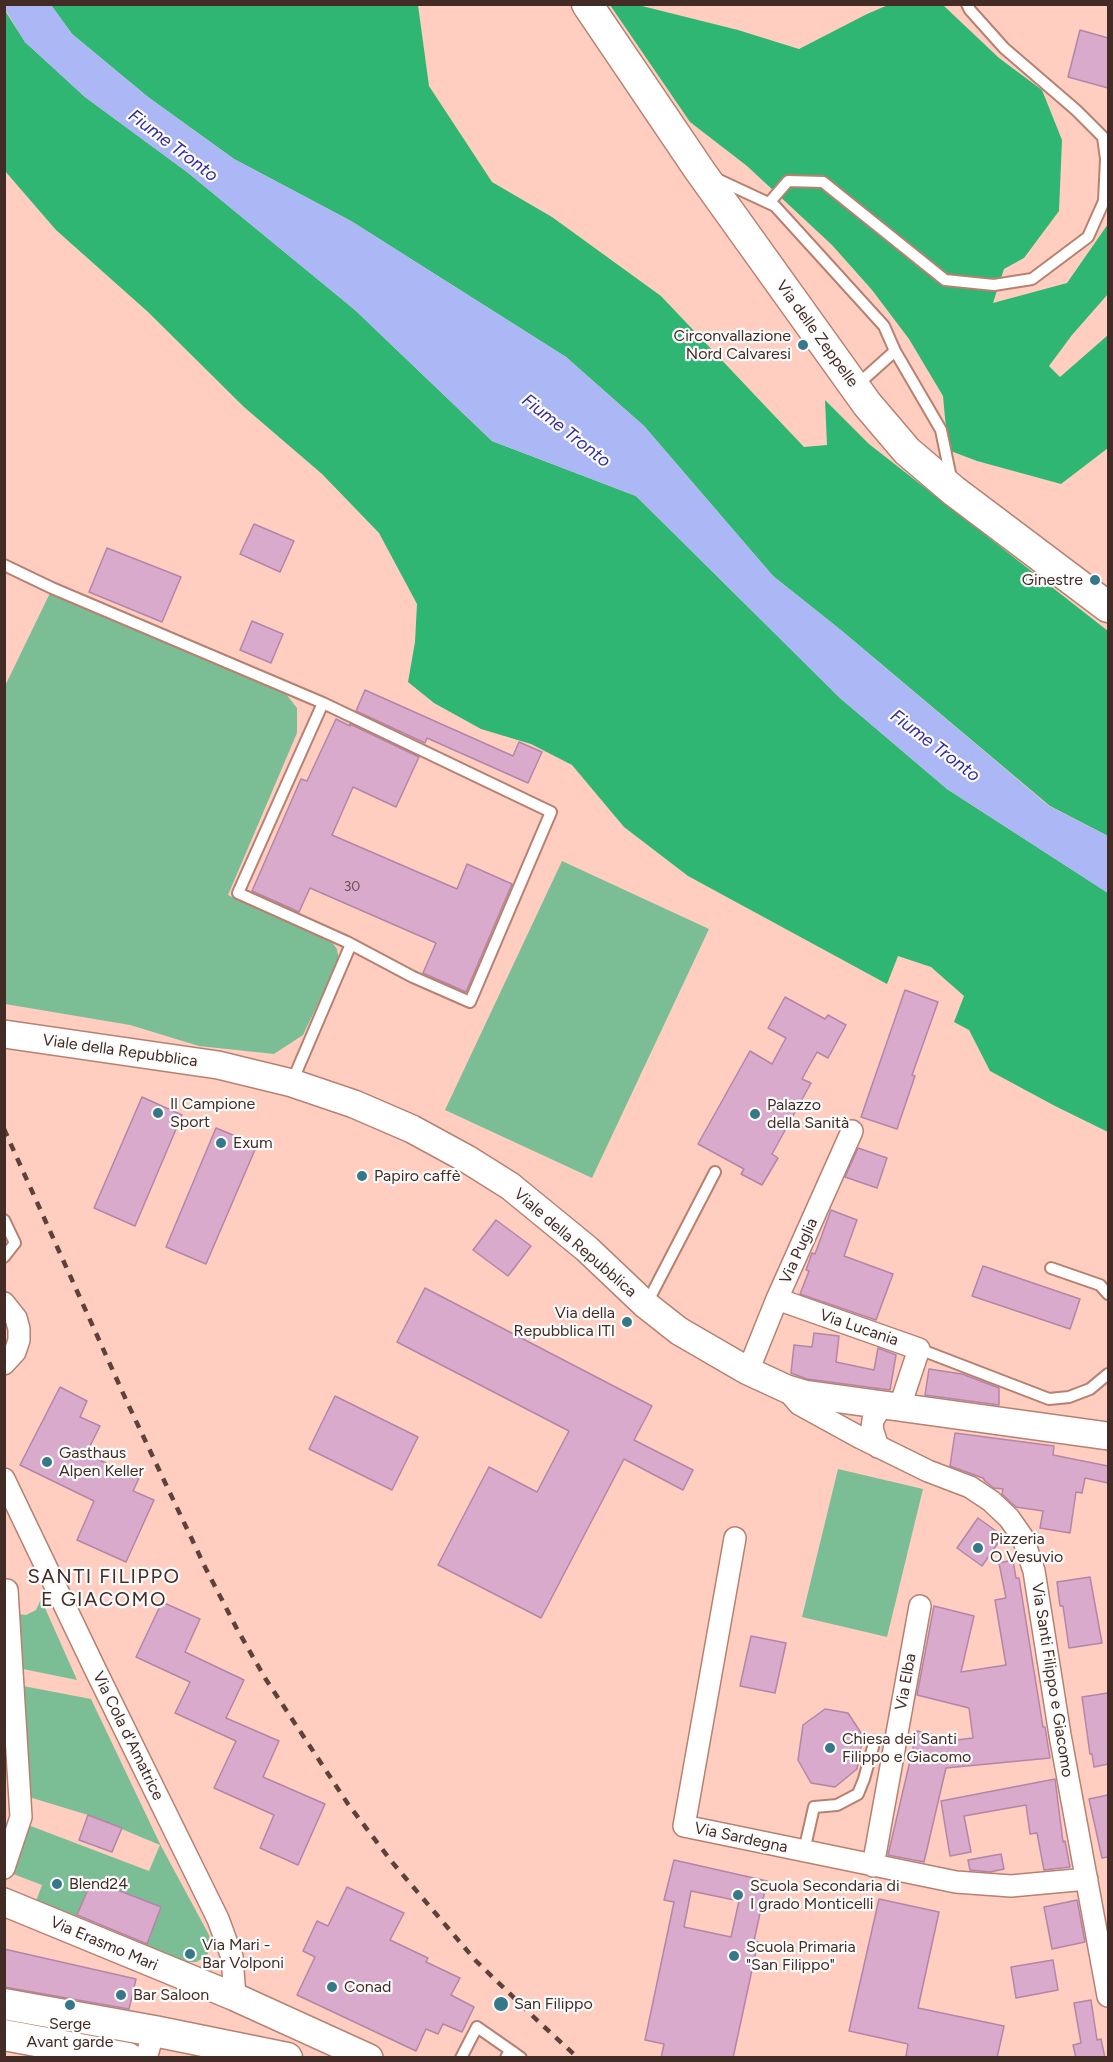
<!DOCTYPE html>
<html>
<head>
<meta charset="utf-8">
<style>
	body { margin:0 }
	#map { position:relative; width:1113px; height:2062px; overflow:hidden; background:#ffcec0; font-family:Figtree,sans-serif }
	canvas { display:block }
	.frame { position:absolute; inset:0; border:6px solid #432c25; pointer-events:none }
</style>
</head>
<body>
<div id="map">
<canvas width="1113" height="2062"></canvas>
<div class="frame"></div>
</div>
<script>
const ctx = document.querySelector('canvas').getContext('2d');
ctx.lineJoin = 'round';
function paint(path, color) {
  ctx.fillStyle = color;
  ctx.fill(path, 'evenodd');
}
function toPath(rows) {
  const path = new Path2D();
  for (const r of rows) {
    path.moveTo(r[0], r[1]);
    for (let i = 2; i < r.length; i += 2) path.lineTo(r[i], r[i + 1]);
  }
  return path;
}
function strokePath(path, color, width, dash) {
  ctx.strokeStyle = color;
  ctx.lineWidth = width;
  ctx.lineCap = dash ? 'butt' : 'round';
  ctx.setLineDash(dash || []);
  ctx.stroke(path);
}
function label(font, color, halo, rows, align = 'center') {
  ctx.font = font + ' Figtree,sans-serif';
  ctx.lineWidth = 4.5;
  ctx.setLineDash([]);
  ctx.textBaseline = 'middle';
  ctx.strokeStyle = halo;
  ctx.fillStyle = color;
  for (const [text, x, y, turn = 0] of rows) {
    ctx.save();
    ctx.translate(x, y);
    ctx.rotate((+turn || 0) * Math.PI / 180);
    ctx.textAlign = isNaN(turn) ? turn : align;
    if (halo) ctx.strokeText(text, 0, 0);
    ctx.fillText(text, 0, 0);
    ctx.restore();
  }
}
paint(toPath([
	[50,593,286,694,297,708,297,733,228,895,331,941,337,949,339,960,303,1035,274,1054,199,1046,130,1025,5,1004,4,688],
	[562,861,709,929,592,1178,445,1110],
	[838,1469,923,1489,887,1637,802,1617],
	[41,1599,77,1680,23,1669,18,1614,26,1615,36,1610],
	[23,1686,91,1699,160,1844,209,1935,211,1945,207,1956,196,1962,183,1962,146,1946,161,1907,92,1880,76,1918,36,1901,42,1885,13,1874,28,1825,149,1871,160,1845,88,1815,29,1797]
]), '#7bbe95');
paint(toPath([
	[51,5,418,5,429,86,492,182,552,217,661,296,804,447,827,445,825,400,869,444,1108,631,1108,836,1050,806,842,631,773,576,644,426,566,357,351,221,234,159,148,97,72,34],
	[610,5,638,5,738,30,799,49,867,14,888,5,943,5,999,58,1042,90,1062,140,1059,211,1024,258,1004,269,993,303,1067,283,1108,224,1108,294,1072,335,1049,366,1060,377,1108,335,1108,448,1061,484,977,461,948,450,943,396,909,339,872,290,832,245,747,166,690,122],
	[4,9,25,42,85,97,187,172,355,310,492,441,636,496,840,698,947,789,1108,893,1108,1132,1055,1106,990,1071,969,1030,954,1022,964,996,931,967,898,956,887,984,688,876,624,827,572,765,531,744,481,729,434,703,408,682,415,642,417,604,379,533,322,474,244,407,148,312,56,230,5,171]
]), '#30b673');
paint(toPath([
	[5,4,51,5,72,34,148,97,234,159,351,221,566,357,644,426,773,576,842,631,1049,806,1108,836,1108,893,947,789,840,698,636,496,492,441,355,310,187,172,85,97,25,42,5,9]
]), '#acb7f6');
const building = toPath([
	[1080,30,1108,38,1108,88,1068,77,1080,30],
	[254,524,294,541,280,572,240,554,254,524],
	[107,548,181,577,162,622,89,592,107,548],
	[252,621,283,634,271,663,240,650,252,621],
	[365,690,513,756,519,742,542,752,528,783,427,738,425,743,356,711,365,690],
	[336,719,350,726,350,724,419,757,396,807,353,787,332,835,457,889,467,864,512,884,466,992,423,973,436,943,310,888,299,912,252,891,301,779,307,781,336,719],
	[905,990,938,1002,912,1075,915,1076,897,1129,861,1117,905,990],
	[785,997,825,1019,828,1015,846,1025,828,1058,817,1052,802,1079,811,1083,772,1154,778,1158,762,1185,741,1174,744,1169,698,1144,750,1051,772,1064,786,1038,768,1028,785,997],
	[142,1097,182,1115,135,1226,94,1208,142,1097],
	[216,1128,257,1145,206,1264,166,1247,216,1128],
	[858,1148,887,1158,877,1188,845,1177,858,1148],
	[831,1210,857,1220,844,1256,893,1274,876,1320,800,1294,809,1271,806,1270,812,1253,815,1254,831,1210],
	[496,1220,531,1246,508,1276,473,1250,496,1220],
	[983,1266,1080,1299,1070,1329,972,1296,983,1266],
	[425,1288,652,1406,634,1440,693,1470,683,1490,624,1459,541,1618,438,1565,489,1467,537,1492,569,1431,397,1342,425,1288],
	[814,1333,839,1336,836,1362,874,1370,878,1348,896,1355,890,1390,807,1379,791,1373,794,1345,812,1347,814,1333],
	[929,1369,962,1374,999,1388,999,1405,925,1395,929,1369],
	[60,1387,87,1401,80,1417,100,1426,86,1454,139,1478,133,1491,154,1500,126,1562,77,1540,94,1501,20,1465,60,1387],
	[335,1396,418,1437,392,1490,309,1449,335,1396],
	[955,1433,1054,1446,1053,1455,1108,1466,1108,1483,1085,1478,1082,1493,1076,1492,1070,1533,1040,1528,1043,1511,1016,1507,1002,1494,1003,1489,994,1488,985,1481,983,1478,950,1466,955,1433],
	[978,1518,1003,1536,982,1566,957,1548,978,1518],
	[1013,1560,1016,1578,1019,1578,1043,1727,1045,1727,1050,1758,946,1768,924,1862,888,1855,917,1731,956,1740,973,1738,969,1708,917,1695,934,1606,974,1616,961,1672,1006,1665,995,1600,1006,1598,999,1563,1013,1560],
	[1090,1577,1102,1643,1069,1648,1063,1606,1060,1606,1057,1582,1090,1577],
	[162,1602,200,1619,185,1652,244,1680,226,1718,279,1741,263,1777,325,1804,298,1865,260,1848,274,1815,214,1788,236,1741,175,1713,190,1682,136,1657,162,1602],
	[751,1636,786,1643,775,1693,740,1686,751,1636],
	[1108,1693,1108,1764,1094,1767,1092,1754,1090,1754,1082,1697,1108,1693],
	[825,1709,848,1713,863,1736,857,1769,835,1787,811,1783,798,1760,803,1725,825,1709],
	[1055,1779,1063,1842,1065,1841,1070,1867,1044,1870,1037,1833,1030,1834,1026,1805,964,1816,971,1852,950,1856,941,1801,1055,1779],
	[1108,1795,1108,1857,1102,1858,1089,1799,1108,1795],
	[88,1815,122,1828,112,1852,79,1840,88,1815],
	[1001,1854,1004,1869,990,1872,970,1870,968,1860,1001,1854],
	[674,1860,767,1881,754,1941,758,1942,733,2058,661,2058,664,2044,645,2040,674,1902,664,1900,674,1860],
	[691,1891,739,1901,731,1937,684,1927,691,1891],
	[92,1880,161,1907,147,1944,77,1915,92,1880],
	[347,1887,404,1913,390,1940,428,1958,426,1962,460,1978,451,1995,474,2007,462,2032,443,2024,438,2034,426,2029,416,2051,297,1995,315,1957,303,1951,317,1921,328,1926,347,1887],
	[879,1899,939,1912,918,2008,1004,2026,997,2058,914,2058,906,2056,908,2044,849,2031,879,1899],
	[1077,1900,1085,1942,1052,1949,1044,1907,1077,1900],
	[4,1949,136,1979,129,2009,4,1987,4,1949],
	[1053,1960,1058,1990,1016,1998,1011,1967,1053,1960],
	[1091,2000,1097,2040,1101,2039,1105,2058,1076,2058,1073,2045,1081,2043,1074,2003,1091,2000]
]);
paint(building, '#daaacd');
strokePath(building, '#b385a7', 1.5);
const service = toPath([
	[717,179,775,206,884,326,895,351,857,385],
	[769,203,788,181,823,182,945,280,994,285,1032,279,1088,237,1104,201,1106,159,1103,137,1076,110,1004,48,970,10,967,4],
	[895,351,941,430,951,478],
	[4,565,52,588,323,703,238,893,347,942,413,977,470,1002,551,812,323,703],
	[292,1082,351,944],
	[4,1220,15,1243,4,1257],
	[1051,1268,1100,1285,1108,1294],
	[646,1305,715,1172],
	[919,1349,1049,1399,1069,1397,1090,1389,1108,1374],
	[804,1851,814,1807,837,1805,858,1794,864,1779,873,1747],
	[510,2050,521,2058],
	[461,2058,477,2027,510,2050,506,2058]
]);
const minor = toPath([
	[777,1299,919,1349,900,1406],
	[4,1303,16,1318,19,1329,19,1340,15,1352,4,1364],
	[748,1371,777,1299,852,1131],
	[787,1390,799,1404,859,1437,928,1471,970,1487,991,1501,1009,1518,1023,1538,1034,1571,1060,1735,1108,1996],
	[878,1447,872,1428,873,1420,883,1404],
	[4,1479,95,1669,218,1919,232,1957,235,1997],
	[735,1538,684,1826,956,1882,1011,1886,1087,1879],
	[873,1866,920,1606],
	[4,1868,21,1817,7,1590],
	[146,2058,154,2031]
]);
const tertiary = toPath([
	[4,1034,218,1065,292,1083,354,1104,412,1129,467,1159,510,1186,587,1249,646,1305,679,1331,748,1371,787,1389,804,1394,1108,1436],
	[4,1902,235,1997,369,2058]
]);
const secondary = toPath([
	[587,4,700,171,867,404,907,451,954,491,1108,607],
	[4,2004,154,2031,287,2058],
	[4,2035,128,2058]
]);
strokePath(service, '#b78070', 14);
strokePath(minor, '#b78070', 24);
strokePath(tertiary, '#b78070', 30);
strokePath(secondary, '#b78070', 33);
strokePath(service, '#fff', 10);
strokePath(minor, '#fff', 21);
strokePath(tertiary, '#fff', 27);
strokePath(secondary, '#fff', 30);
strokePath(toPath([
	[4,1129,127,1402,205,1567,237,1629,265,1678,348,1804,392,1862,476,1961,539,2022,578,2058]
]), '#5c423a', 4.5, [8, 8]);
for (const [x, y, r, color] of [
	[803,345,6,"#357889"],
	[1095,580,6,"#357889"],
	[158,1113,6,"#357889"],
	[755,1114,6,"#357889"],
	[221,1143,6,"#357889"],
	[362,1176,6,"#357889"],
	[627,1322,6,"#357889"],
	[47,1462,6,"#357889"],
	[978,1548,6,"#357889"],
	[830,1748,6,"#357889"],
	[57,1884,6,"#357889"],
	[738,1895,6,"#357889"],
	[190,1954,6,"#357889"],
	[734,1956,6,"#357889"],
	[332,1987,6,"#357889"],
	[121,1995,6,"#357889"],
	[501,2004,8,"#357889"],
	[70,2005,6,"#357889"]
]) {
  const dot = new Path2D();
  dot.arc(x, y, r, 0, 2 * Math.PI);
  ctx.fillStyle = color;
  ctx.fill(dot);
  strokePath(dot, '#fcfcfc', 2);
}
label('14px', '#694c4f', null, [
	["30",352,887]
]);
label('16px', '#432c25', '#fcfcfc', [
	["Via delle Zeppelle",817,334,54],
	["Viale della Repubblica",120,1051,8],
	["Viale della Repubblica",575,1243,41],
	["Via Puglia",799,1251,-66],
	["Via Lucania",859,1328,19],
	["Via Santi Filippo e Giacomo",1052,1680,81],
	["Via Elba",906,1682,-80],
	["Via Cola d'Amatrice",128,1736,64],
	["Via Sardegna",741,1838,12],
	["Via Erasmo Mari",104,1944,23]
]);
label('16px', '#432c25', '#fcfcfc', [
	["Circonvallazione",791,336,"right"],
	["Nord Calvaresi",791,354,"right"],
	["Ginestre",1083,580,"right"],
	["Il Campione",170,1104],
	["Sport",170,1122],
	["Palazzo",767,1105],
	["della Sanità",767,1123],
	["Exum",233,1143],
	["Papiro caffè",374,1176],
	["Via della",615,1313,"right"],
	["Repubblica ITI",615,1331,"right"],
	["Gasthaus",59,1453],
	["Alpen Keller",59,1471],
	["Pizzeria",990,1539],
	["O Vesuvio",990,1557],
	["Chiesa dei Santi",842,1739],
	["Filippo e Giacomo",842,1757],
	["Blend24",69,1884],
	["Scuola Secondaria di",750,1886],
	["I grado Monticelli",750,1904],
	["Via Mari -",202,1945],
	["Bar Volponi",202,1963],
	["Scuola Primaria",746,1947],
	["\"San Filippo\"",746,1965],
	["Conad",344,1987],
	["Bar Saloon",133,1995],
	["San Filippo",514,2004],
	["Serge",70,2024,"center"],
	["Avant garde",70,2042,"center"]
], 'left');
label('italic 18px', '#332ca2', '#fcfcfc', [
	["Fiume Tronto",173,146,37],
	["Fiume Tronto",566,431,38],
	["Fiume Tronto",935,746,37]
]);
ctx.letterSpacing = '1.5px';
label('20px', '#432c25', '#fcfcfc', [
	["SANTI FILIPPO",104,1577],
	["E GIACOMO",104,1600]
]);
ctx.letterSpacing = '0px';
</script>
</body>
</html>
